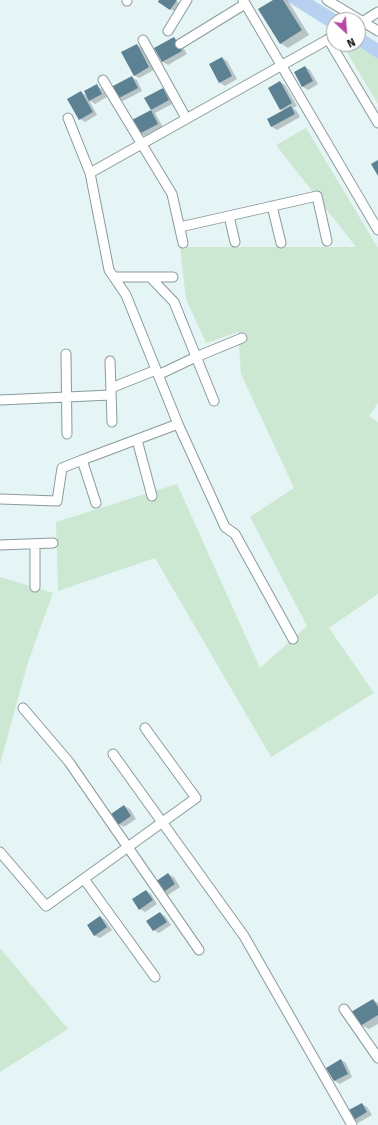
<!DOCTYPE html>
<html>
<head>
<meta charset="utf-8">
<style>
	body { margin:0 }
	#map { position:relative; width:378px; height:1125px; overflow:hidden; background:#e5f4f5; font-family:Signika,sans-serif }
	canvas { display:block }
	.north { position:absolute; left:326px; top:12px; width:40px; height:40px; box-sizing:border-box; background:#fff; border:1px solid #9d9f9f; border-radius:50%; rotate:154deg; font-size:11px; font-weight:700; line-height:16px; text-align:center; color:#090e0f }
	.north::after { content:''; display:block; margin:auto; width:14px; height:18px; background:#b547a5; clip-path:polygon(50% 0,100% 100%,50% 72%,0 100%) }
</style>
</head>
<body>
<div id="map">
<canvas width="378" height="1125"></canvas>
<div class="north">N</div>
</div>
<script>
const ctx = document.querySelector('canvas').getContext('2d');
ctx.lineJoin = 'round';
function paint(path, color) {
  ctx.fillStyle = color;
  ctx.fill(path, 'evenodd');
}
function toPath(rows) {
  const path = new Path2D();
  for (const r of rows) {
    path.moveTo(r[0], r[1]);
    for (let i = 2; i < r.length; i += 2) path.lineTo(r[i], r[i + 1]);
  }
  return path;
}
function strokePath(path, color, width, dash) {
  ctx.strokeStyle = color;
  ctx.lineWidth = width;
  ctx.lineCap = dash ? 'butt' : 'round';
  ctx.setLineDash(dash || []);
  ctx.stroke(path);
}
paint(toPath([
	[342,44,355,44,378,59,378,104],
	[306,128,378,248,378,403,369,416,378,422,378,594,329,628,374,693,271,757,155,558,58,591,56,522,177,484,260,668,307,626,250,517,294,488,241,374,238,332,206,343,186,299,180,247,356,247,276,145],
	[0,577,53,593,28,662,0,764],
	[0,948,68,1029,0,1072]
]), '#cde8d2');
paint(toPath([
	[285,0,313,0,339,16,334,20,328,27],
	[360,32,378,43,378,59,355,44,358,44,358,33]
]), '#b9d1f1');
paint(toPath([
	[160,0,175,0,181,4,175,12],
	[275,0,286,0,288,1,309,35,288,48,280,43],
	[174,38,179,41,187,54,168,65,163,62,156,49],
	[137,45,142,48,154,70,139,78,134,75],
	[222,58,227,61,237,79,225,86,220,83],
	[305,67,310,70,318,84,308,90,303,87,295,72],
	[132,78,137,80,142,91,123,101,118,98],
	[280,82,285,85,297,106,293,108,296,110,300,117,277,130,272,127,268,120,284,111,280,109],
	[97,86,102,89,107,97,95,104,89,100,97,115,85,122,80,119,81,92,87,96],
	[163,89,168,92,174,103,155,113,163,127,145,136,140,134,133,121,152,110,146,98],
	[124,806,130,809,136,819,124,827,119,824],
	[168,874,174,877,180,887,168,895,163,892],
	[146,891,151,894,157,904,145,912,140,909],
	[160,913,165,916,171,925,159,933,154,930],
	[100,917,105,920,112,930,100,938,94,935],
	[373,1000,378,1003,378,1024,369,1029,361,1025],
	[341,1060,346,1063,352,1077,340,1084,335,1081,328,1068],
	[362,1104,367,1107,372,1115,358,1123,353,1120]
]), '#0003');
paint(toPath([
	[159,0,177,0,170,10,158,2],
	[273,0,283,0,302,30,280,44,258,9],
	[174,37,182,51,162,62,154,48],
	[137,44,149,67,134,76,121,52],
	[222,57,232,76,219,83,209,64],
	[305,66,313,81,302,87,294,72],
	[132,76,138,88,117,99,111,87],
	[280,81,292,103,280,110,268,88],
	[97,84,102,94,89,101,84,91],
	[163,88,169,100,151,110,144,98],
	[81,91,93,112,79,120,67,99],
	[291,106,295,114,271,127,267,119],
	[151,110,158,124,139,134,132,120],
	[378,160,378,176,371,164],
	[124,805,131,816,118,825,111,814],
	[168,873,175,884,162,893,155,882],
	[146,890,153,900,139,910,132,899],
	[160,912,167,922,153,931,146,921],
	[100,916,107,927,94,936,87,925],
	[373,999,378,1007,378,1015,360,1026,351,1012],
	[341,1059,348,1074,334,1081,326,1068],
	[362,1103,367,1112,352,1121,347,1111]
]), '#5b8193');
const street = toPath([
	[243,0,378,230],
	[327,0,378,31],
	[127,1,127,0],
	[359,24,378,12],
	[168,31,187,0],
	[328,39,378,123],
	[143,40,186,118],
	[180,44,245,4],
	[103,80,172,194,183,243],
	[68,118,90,173],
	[272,206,281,243],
	[229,216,235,242],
	[180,227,317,196,327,241],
	[114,277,173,277],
	[150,277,174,302,214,401],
	[66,354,67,434],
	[110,361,112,422],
	[158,375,196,357,242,338],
	[111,388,156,370],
	[0,400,111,395],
	[137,440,152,496],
	[0,499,57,501,62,468,82,460],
	[96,503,82,460,178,424],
	[0,545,53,543],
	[35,587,35,544],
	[293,639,235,534,225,527,178,424,126,295,109,270,90,173,334,36],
	[23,708,69,762,199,950],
	[113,754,244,936,352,1125],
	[0,852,46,906,196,798,145,728],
	[84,879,155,977],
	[344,1009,378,1058]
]);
strokePath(street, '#8c9a9b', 11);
strokePath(street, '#fff', 9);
</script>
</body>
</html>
